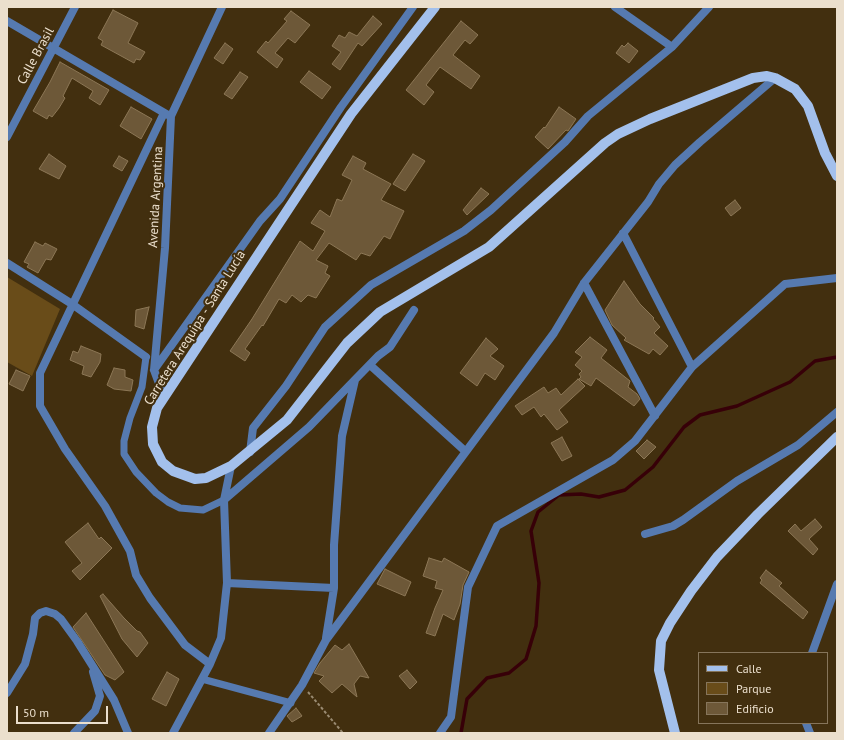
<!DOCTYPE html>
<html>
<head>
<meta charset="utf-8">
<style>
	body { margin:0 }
	#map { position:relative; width:844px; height:740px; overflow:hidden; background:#422f0f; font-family:"PT Sans",sans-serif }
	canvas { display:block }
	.frame { position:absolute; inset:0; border:8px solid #ebdfcd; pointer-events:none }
	.legend { position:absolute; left:698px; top:652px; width:130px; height:72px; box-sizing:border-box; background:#422f0f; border:1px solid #86755b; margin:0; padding:5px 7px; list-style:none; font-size:12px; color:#ebdfcd }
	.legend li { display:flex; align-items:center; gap:8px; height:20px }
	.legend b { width:20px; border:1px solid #86755b }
	.scale { position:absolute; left:16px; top:706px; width:92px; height:18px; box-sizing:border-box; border:2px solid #ebdfcd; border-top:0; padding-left:5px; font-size:12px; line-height:14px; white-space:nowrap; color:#ebdfcd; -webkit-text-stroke:3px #422f0f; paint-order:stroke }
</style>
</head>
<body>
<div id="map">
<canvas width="844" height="740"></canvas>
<div class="frame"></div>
<ul class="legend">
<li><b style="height:5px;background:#a3c0ec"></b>Calle</li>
<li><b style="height:11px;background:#694c19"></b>Parque</li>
<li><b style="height:11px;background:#6d5838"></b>Edificio</li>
</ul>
<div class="scale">50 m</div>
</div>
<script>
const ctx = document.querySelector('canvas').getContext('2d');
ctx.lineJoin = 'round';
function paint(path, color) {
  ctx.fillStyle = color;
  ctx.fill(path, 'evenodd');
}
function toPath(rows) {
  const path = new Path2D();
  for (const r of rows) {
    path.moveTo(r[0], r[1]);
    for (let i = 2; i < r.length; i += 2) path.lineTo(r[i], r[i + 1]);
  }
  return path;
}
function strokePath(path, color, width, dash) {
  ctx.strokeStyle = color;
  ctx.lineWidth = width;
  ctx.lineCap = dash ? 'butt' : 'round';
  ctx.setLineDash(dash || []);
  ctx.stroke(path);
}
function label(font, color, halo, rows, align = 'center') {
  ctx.font = font + ' "PT Sans",sans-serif';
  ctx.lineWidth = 4;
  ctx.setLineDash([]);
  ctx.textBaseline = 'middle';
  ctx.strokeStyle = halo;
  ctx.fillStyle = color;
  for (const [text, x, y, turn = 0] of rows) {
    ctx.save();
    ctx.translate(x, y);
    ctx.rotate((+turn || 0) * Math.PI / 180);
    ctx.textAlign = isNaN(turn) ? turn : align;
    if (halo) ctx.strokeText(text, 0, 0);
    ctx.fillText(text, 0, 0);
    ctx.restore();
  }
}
paint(toPath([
	[7,277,60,309,32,376,7,362]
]), '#694c19');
strokePath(toPath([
	[461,733,467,699,487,678,509,673,526,659,536,626,539,583,531,531,538,512,559,495,581,494,599,497,625,490,653,467,684,427,700,415,737,406,790,382,815,361,837,357]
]), '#370008', 3.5);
const building = toPath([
	[113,10,138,23,128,43,145,52,140,60,136,59,134,63,101,45,103,41,98,38,113,10],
	[291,11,310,25,295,43,288,38,275,53,283,59,277,68,257,52,266,41,268,43,287,21,284,19,291,11],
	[373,16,382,24,362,46,358,43,340,70,332,64,341,52,332,46,339,35,345,38,349,32,357,36,373,16],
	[461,21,478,35,470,44,465,40,453,55,480,76,471,89,440,67,426,85,434,92,424,105,406,90,461,21],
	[225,43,233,49,223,64,214,58,225,43],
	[628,43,638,51,629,63,616,53,622,45,624,47,628,43],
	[60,62,109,90,100,105,89,98,93,91,72,78,63,96,65,98,59,108,52,117,49,115,47,119,33,111,50,82,60,62],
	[309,71,331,87,322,99,300,82,309,71],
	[240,72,248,77,232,99,224,94,240,72],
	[131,107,152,119,141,139,120,126,131,107],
	[559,107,576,119,568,131,566,130,548,149,535,137,544,127,545,128,559,107],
	[49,154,66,166,59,179,39,169,49,154],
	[413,154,425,161,405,191,393,184,413,154],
	[119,156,128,161,122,171,113,166,119,156],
	[353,156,366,163,363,169,391,184,381,200,404,211,390,239,384,236,370,256,361,253,356,260,329,243,316,260,328,266,325,273,330,276,316,298,308,295,301,302,292,295,286,303,279,299,263,326,262,325,245,349,250,353,245,361,230,351,252,319,300,241,313,251,325,231,311,223,320,210,330,217,337,199,342,201,352,180,342,175,353,156],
	[481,188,489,194,467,215,463,210,481,188],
	[735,200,741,208,731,216,725,208,735,200],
	[35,242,43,246,45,243,57,249,51,260,46,259,38,273,27,267,29,264,24,262,35,242],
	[624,281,640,304,654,318,653,319,660,327,654,333,668,346,660,355,653,349,649,354,624,340,626,338,612,325,605,310,624,281],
	[149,307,144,329,135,326,136,310,149,307],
	[590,337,607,350,601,358,630,381,628,387,637,394,640,399,634,406,596,378,591,386,579,379,581,377,579,374,582,371,575,365,582,357,575,352,590,337],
	[486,338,498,349,490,356,504,366,495,380,485,373,477,386,460,373,486,338],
	[81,346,101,354,100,362,91,377,82,374,84,366,70,360,73,351,78,353,81,346],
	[114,368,125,370,125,377,133,380,131,391,114,389,107,385,114,368],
	[16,370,30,376,23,391,9,384,16,370],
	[578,379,585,386,559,410,568,422,557,430,544,414,541,417,534,407,522,415,515,406,544,387,548,393,556,388,561,395,578,379],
	[562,437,572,456,562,461,551,443,562,437],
	[647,440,656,447,644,459,636,451,647,440],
	[815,519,822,527,809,539,818,549,813,555,788,531,795,524,801,531,815,519],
	[88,523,99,539,101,537,112,548,80,580,72,571,82,563,65,542,88,523],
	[429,558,442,562,444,558,469,572,463,585,460,604,454,620,443,614,435,636,426,633,435,608,443,590,435,588,437,581,423,576,429,558],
	[385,569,411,582,405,596,377,584,385,569],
	[766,570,782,583,779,586,808,612,803,619,760,583,762,580,760,578,766,570],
	[103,594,124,618,137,631,140,632,148,643,137,657,122,639,100,596,103,594],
	[86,613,124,672,115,680,105,675,73,627,86,613],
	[349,644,369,678,360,676,354,684,357,697,342,684,332,693,319,681,324,676,314,673,320,663,335,645,342,650,349,644],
	[407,670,417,682,410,689,399,676,407,670],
	[167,672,179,679,166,706,152,699,167,672],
	[296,708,302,716,292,722,287,716,296,708]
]);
paint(building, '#6d5838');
strokePath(building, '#8c7756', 1);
strokePath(toPath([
	[308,692,343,733]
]), '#998a71', 2, [3, 2]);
strokePath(toPath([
	[146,357,142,387,130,418,124,441,124,454,136,472,156,493,168,502,180,508,203,510,224,500],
	[202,679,291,703]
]), '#567ab0', 7);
strokePath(toPath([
	[615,7,672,47],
	[7,21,168,115],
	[164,113,40,373,40,406,65,449,105,506,130,551,136,575,150,598,185,645,210,664],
	[7,137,75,7],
	[623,233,692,367],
	[7,263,72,304,146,357],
	[584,283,655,416],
	[370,365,465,451],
	[154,370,260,221,280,199,341,107,413,7],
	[164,397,154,370,165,248,171,116,222,7],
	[250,452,253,428,286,386,325,327,371,285,464,231,491,210,565,142,588,116,672,47,709,7],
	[224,500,309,427,378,356,390,347,414,310],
	[645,534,673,526,683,520,737,481,798,445,837,412],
	[227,583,334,588],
	[326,638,334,588,334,545,342,436,355,380],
	[812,653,837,584],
	[7,693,25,664,33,634,35,618,40,613,46,611,55,614,61,619,77,641,114,700,128,733],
	[806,723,810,733],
	[74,733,95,711,100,696,93,672],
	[173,733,210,664,221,638,227,583,224,500,231,466],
	[269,733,302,685,326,640,554,333,584,283,648,202,659,184,675,165,700,142,775,78],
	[440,733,451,717,468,587,497,526,613,460,635,441,692,367,785,284,837,278]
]), '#567ab0', 8);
strokePath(toPath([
	[435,7,351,114,157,408,152,427,153,444,162,462,173,471,195,479,206,478,231,466,287,420,347,343,380,312,489,247,605,143,618,134,650,119,753,78,767,76,775,78,795,89,808,106,825,153,837,176],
	[675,733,659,670,661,641,670,623,691,591,717,557,758,514,837,437]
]), '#a3c0ec', 10);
label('13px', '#ebdfcd', '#422f0f', [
	["Calle Brasil",36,56,-62],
	["Avenida Argentina",156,197,-87],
	["Carretera Arequipa - Santa Lucía",195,328,-58]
]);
</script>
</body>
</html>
